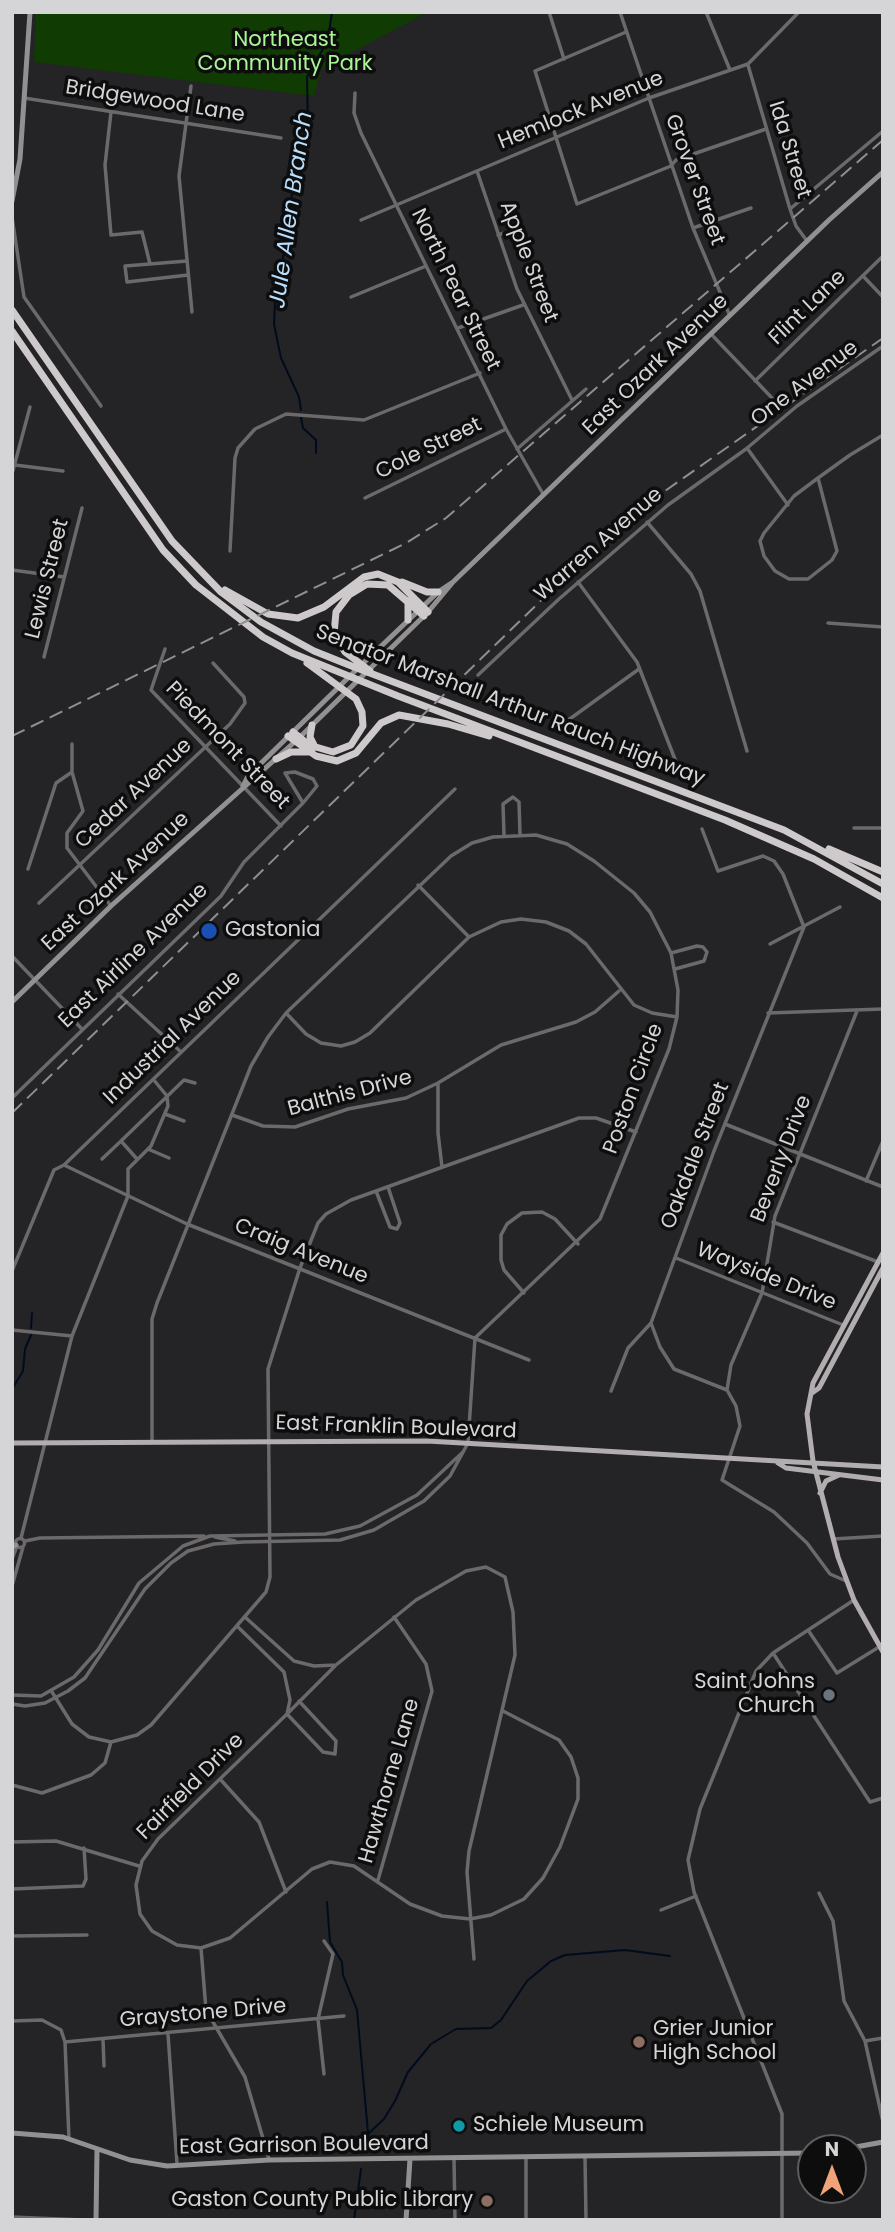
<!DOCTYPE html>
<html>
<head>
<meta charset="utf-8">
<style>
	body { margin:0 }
	#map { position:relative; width:895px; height:2232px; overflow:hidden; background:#242326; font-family:Poppins,sans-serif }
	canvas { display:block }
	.frame { position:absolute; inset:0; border:14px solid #d5d4d6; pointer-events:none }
	.north { position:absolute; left:797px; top:2134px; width:70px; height:70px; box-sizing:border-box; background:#0d0d0e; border:2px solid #5d5d5e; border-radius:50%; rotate:0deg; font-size:19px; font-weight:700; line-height:28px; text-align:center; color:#d5d4d6 }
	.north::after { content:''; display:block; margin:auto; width:24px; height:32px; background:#efa377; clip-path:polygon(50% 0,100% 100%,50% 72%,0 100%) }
</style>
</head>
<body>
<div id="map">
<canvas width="895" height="2232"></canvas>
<div class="frame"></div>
<div class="north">N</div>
</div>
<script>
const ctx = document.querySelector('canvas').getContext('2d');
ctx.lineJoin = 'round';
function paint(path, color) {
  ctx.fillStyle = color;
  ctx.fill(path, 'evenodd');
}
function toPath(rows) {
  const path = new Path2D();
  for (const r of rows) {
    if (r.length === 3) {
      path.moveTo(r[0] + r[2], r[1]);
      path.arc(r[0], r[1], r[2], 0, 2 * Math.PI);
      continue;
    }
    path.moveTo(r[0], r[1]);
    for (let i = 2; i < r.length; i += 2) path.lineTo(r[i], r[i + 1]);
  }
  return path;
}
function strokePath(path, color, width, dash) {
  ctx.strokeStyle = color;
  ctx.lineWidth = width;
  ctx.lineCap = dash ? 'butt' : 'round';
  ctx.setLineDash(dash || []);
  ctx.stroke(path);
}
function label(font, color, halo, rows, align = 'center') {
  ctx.font = font + ' Poppins,sans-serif';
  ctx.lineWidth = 7;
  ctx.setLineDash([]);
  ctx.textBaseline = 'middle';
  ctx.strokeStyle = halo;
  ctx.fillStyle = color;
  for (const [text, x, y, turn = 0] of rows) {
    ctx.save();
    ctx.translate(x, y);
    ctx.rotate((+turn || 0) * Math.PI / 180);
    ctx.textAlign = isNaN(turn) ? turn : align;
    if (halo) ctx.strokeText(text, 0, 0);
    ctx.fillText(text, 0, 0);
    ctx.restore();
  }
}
paint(toPath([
	[36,12,428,12,322,68,314,96,34,62]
]), '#103b02');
strokePath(toPath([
	[301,410,299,397,281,358,274,324,275,303,290,218,293,180,308,128,307,77,328,40,332,12],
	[301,418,303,428,316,440,316,453],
	[31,1328,32,1313],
	[12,1389,23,1371,25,1349,31,1335],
	[327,1902,330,1942,342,1962,343,1975,357,2010,368,2133],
	[361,2150,368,2134,384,2119,395,2101,408,2072,431,2044,456,2029,491,2028,501,2020,527,1981,551,1961,565,1955,625,1950,670,1956],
	[354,2220,361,2169]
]), '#000c1d', 2);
strokePath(toPath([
	[549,12,564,59],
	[620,12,693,228,730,316],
	[706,12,730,70],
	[626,32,535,71,577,204,671,166,676,160,766,129],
	[748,65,790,209,796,226,807,241],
	[191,86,179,176,192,312],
	[355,93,354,113,361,133,506,429,543,494],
	[24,98,281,138],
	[111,112,105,165,111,235,142,232,150,264],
	[477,171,517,289,572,400],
	[790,209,883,131],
	[12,217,24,297,101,406],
	[361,220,649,98,748,64,799,12],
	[693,228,751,208],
	[498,235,521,228],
	[187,261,125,266,127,282,188,275],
	[863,276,883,297],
	[351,297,426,266],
	[458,328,523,305],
	[711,334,773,399],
	[755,381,883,256],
	[747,448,788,505],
	[517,449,586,389],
	[15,465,63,471],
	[12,474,30,407],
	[818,478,837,551,832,560,808,579,789,579,775,571,764,556,760,541,764,533,794,496,818,478,850,455,883,435],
	[365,498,506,429],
	[647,522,691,574,700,591,747,751],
	[230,551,235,458,238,448,255,429,286,414,364,420,480,373],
	[12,570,64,577],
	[578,582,637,662,678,767],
	[828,623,883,627],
	[165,649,151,690,281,826],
	[44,657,82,508],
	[478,675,559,599,668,505,746,449,797,406,883,346],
	[560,726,639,669],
	[72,744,72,772,83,811,67,833,67,848,111,906],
	[854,828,883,828],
	[504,835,503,804,513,797,519,802,520,834],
	[28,869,56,783,72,772],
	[418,885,469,937],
	[39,903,230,724,245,703,244,697,213,663],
	[770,944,840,907],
	[671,953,697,946,703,947,707,952,704,961,675,969],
	[12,956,81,1028],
	[118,994,181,1052],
	[286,1013,306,1034,321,1043,341,1046,355,1042,370,1033,469,937,501,922,521,919,546,922,569,931,586,944,634,1005,652,1013,677,1017],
	[768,1013,883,1009],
	[438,1083,438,1133,442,1167],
	[12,1098,221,896,244,862,303,803,317,786,313,779,295,772,285,773,303,803],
	[165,1114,184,1121],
	[232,1115,263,1126,295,1127,348,1109,406,1098,438,1083,501,1045,576,1022,595,1012,619,991],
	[725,1124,883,1187],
	[121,1141,184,1080,195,1083],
	[148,1149,169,1158],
	[102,1159,121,1141,137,1159],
	[64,1165,187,1224,529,1360],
	[866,1181,883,1141],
	[376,1191,390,1227,397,1229,400,1223,388,1187],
	[773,1222,878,1262],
	[676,1258,843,1325],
	[12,1271,54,1170,64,1165,455,789],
	[524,1293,504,1270,501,1260,501,1235,507,1224,522,1213,542,1212,555,1219,578,1244],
	[651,1323,660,1347,674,1369,727,1390],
	[12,1330,72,1336],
	[611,1391,628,1348,651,1323,714,1151,804,927,783,874,774,861,763,856,718,871,702,829],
	[152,1441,152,1319,157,1303,251,1066,268,1037,286,1013,451,856,472,843,493,837,536,835,567,844,594,861,634,893,650,912,671,953,678,990,677,1017,669,1049,600,1219,475,1338],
	[215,1537,235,1541],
	[21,1538,72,1336,128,1196,128,1169,151,1146,168,1106,167,1096,153,1079],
	[20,1543,4.5],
	[833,1539,883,1536],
	[25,1541,40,1538,204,1536],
	[12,1559,17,1546],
	[846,1581,830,1574,807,1543,774,1512,722,1480,740,1426,736,1406,727,1390,731,1365,762,1293,775,1216,857,1011],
	[12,1586,23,1547],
	[246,1618,294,1661,314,1666,336,1665,416,1600,466,1571,486,1567,505,1577,513,1612,515,1655,469,1851,467,1872,474,1959],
	[238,1627,284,1672,290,1700,287,1714,158,1839,142,1861,136,1885,140,1914,152,1931,177,1945,201,1948,230,1938,312,1869,330,1862,354,1866,410,1904,442,1916,470,1919,491,1915,524,1899,543,1878,560,1847,578,1799,578,1778,571,1757,559,1740,503,1711],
	[808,1630,837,1673,879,1647],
	[773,1653,870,1802,883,1798],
	[52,1692,72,1724,89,1737,111,1742,137,1735,151,1725,266,1592,270,1577,268,1369,300,1268,318,1223,326,1214,351,1200,579,1118,596,1118,636,1132],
	[12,1695,41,1696,74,1677,98,1650,139,1583,183,1546,210,1536,325,1534,360,1526,417,1495,463,1452],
	[299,1701,336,1741,335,1754,323,1752,287,1714,335,1666],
	[12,1704,25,1706,45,1703,68,1691,85,1678,145,1589,171,1563,188,1551,214,1544,243,1542,340,1540,374,1530,424,1501,450,1476,468,1443,475,1338],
	[220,1779,259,1822,286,1892],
	[12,1785,42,1793,91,1775,105,1763,111,1742],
	[12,1842,56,1841,139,1866],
	[378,1880,432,1691,426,1664,394,1617],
	[12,1889,83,1886,86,1879,84,1848],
	[819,1893,833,1921,844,2001,865,2041,883,2122],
	[661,1910,696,1896],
	[12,1936,87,1935],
	[324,1941,333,1954,318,2019,324,2074],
	[201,1948,206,2010,245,2077,269,2159],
	[12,2021,42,2020,61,2030,65,2042,69,2139],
	[168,2034,177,2164],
	[103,2039,104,2066],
	[865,2041,883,2038],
	[65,2042,344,2016],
	[585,2157,586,2220],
	[454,2158,455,2220],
	[526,2158,526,2220],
	[409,2193,454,2202],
	[12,2217,83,2220],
	[782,2220,782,2114,694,1892,688,1860,700,1809,756,1671,773,1653,854,1600]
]), '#6b696a', 3.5);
strokePath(toPath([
	[12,201,20,159,30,12],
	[243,786,248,776,354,672,438,592,453,582],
	[12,1002,111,906,299,738,428,612,453,582,829,220,883,172],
	[12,1547,16,1545],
	[12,2133,63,2137,130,2160,167,2166,269,2160,811,2153],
	[850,2148,883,2142],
	[96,2220,97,2149],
	[406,2220,410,2159]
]), '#939091', 5);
strokePath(toPath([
	[883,1253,813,1383,807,1414,813,1461,838,1557,854,1600,883,1652],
	[812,1393,819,1388,883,1268],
	[12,1443,427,1441,883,1467],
	[778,1463,786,1468,883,1480],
	[820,1493,826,1481,839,1475]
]), '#b2aeb0', 5);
strokePath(toPath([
	[12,310,172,541,221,592,261,622,314,651,354,667,784,830,883,884],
	[12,331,163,550,196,585,263,637,292,653,398,696,725,820,814,859,883,898],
	[402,582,427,592,438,592],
	[225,590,268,614,298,618,324,607,364,577,378,574,398,582,428,612],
	[408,601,408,620],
	[370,671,345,652,334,634,336,612,349,595,367,584,388,585,424,616],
	[312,725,310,737,315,747],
	[293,732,309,745,333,752,351,745,363,726,362,712,356,699,307,663],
	[288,736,316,756,337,761,356,753,381,723,399,715,448,724,489,736],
	[276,759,291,752,308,752],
	[829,849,883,872]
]), '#cecacc', 7);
strokePath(toPath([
	[12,736,406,543,446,518,883,140],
	[12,1113,587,556,665,491,883,338]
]), '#8f8e90', 2, [14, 7]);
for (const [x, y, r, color] of [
	[209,931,9,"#1a4fb4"],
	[829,1695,7,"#6b7280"],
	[639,2042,7,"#8d6e63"],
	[459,2126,7,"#0f9aa8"],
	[487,2201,7,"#8d6e63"]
]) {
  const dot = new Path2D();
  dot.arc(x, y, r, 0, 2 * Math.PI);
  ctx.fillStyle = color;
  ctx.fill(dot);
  strokePath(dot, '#0d0d0e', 2.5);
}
label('21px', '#a9f695', '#0d0d0e', [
	["Northeast",285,41],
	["Community Park",285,65]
]);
label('21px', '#d5d4d6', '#0d0d0e', [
	["Bridgewood Lane",155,102,9],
	["Hemlock Avenue",581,111,-22],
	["Ida Street",789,150,73],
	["Grover Street",694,180,70],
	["Apple Street",528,262,69],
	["North Pear Street",455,290,64],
	["Flint Lane",808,308,-44],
	["East Ozark Avenue",656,365,-44],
	["One Avenue",805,384,-37],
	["Cole Street",429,449,-26],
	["Warren Avenue",599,545,-41],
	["Lewis Street",48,579,-76],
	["Senator Marshall Arthur Rauch Highway",510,706,21],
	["Piedmont Street",227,746,46],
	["Cedar Avenue",134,794,-43],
	["East Ozark Avenue",116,882,-43],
	["East Airline Avenue",134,956,-44],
	["Industrial Avenue",173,1038,-44],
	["Poston Circle",634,1089,-70],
	["Balthis Drive",350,1094,-15],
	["Oakdale Street",696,1156,-69],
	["Beverly Drive",782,1159,-69],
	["Craig Avenue",301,1252,22],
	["Wayside Drive",766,1277,22],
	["East Franklin Boulevard",396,1428,2],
	["Hawthorne Lane",390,1781,-74],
	["Fairfield Drive",191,1787,-45],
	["Graystone Drive",203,2014,-5],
	["East Garrison Boulevard",304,2146,-1]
]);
label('21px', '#d5d4d6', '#0d0d0e', [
	["Gastonia",225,931],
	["Saint Johns",815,1683,"right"],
	["Church",815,1707,"right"],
	["Grier Junior",653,2030],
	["High School",653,2054],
	["Schiele Museum",473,2126],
	["Gaston County Public Library",473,2201,"right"]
], 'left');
label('italic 23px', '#b7defd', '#0d0d0e', [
	["Jule Allen Branch",292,210,-82]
]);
</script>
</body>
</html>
